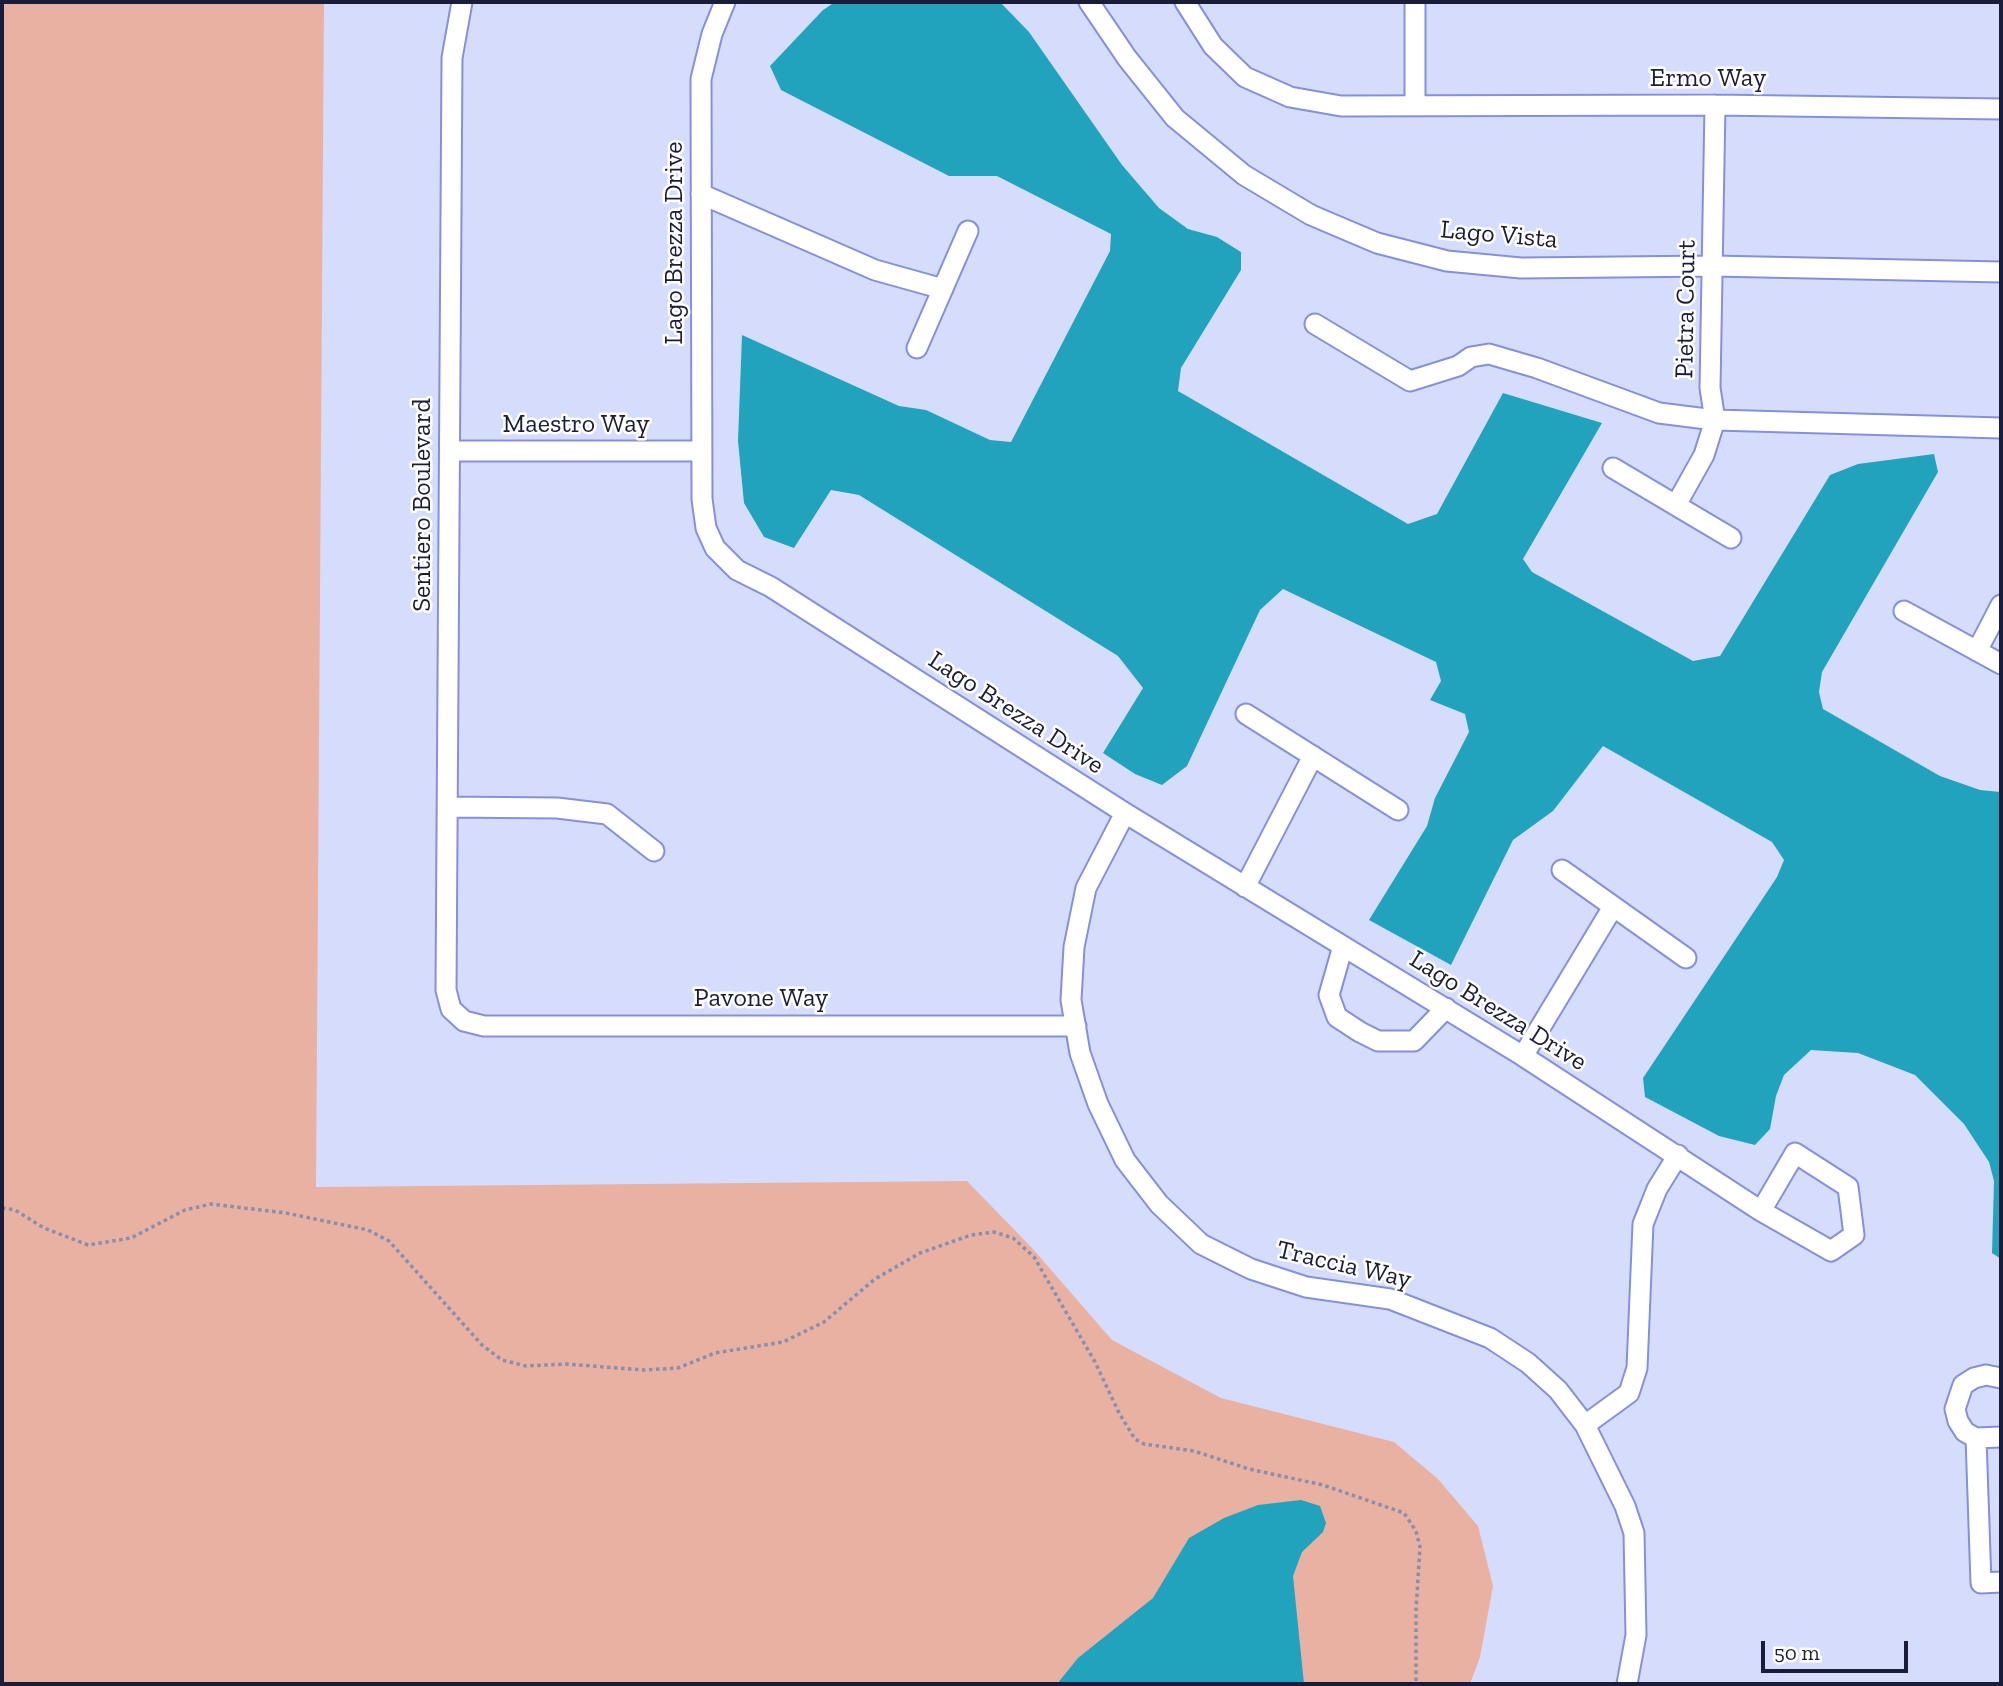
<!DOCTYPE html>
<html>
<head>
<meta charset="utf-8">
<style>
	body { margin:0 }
	#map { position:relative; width:2003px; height:1686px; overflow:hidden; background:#d6ddfc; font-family:"Zilla Slab",serif }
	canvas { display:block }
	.frame { position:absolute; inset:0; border:4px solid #191d39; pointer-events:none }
	.scale { position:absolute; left:1761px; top:1641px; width:147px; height:32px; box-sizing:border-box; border:4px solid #191d39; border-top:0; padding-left:9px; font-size:21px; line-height:24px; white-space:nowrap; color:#191d39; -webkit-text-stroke:5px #fff; paint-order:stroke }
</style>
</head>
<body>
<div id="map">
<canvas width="2003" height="1686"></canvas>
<div class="frame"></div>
<div class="scale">50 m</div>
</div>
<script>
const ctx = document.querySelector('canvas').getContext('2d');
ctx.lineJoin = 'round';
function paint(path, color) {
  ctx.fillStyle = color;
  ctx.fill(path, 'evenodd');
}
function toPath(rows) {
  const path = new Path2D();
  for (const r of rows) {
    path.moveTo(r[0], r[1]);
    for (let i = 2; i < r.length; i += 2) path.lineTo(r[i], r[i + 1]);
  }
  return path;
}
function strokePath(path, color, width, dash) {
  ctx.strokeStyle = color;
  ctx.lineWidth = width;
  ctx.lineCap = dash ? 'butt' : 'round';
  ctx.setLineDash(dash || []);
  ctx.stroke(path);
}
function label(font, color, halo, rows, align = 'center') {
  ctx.font = font + ' "Zilla Slab",serif';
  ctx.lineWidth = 5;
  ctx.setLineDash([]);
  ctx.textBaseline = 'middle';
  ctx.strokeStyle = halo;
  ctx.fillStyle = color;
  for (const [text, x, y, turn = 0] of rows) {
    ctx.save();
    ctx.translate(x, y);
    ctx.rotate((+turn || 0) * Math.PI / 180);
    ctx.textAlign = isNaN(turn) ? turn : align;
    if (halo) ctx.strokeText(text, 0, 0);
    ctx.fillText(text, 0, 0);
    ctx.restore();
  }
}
paint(toPath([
	[2,2,324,2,316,1187,967,1181,1032,1248,1112,1340,1221,1398,1394,1442,1438,1479,1478,1526,1493,1586,1480,1657,1470,1684,2,1684]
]), '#e9b1a1');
paint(toPath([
	[835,2,1000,2,1029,32,1122,165,1159,208,1188,229,1217,237,1241,252,1241,270,1181,368,1178,391,1408,524,1437,514,1503,393,1602,423,1523,559,1532,572,1693,661,1720,656,1830,475,1858,464,1934,454,1938,472,1822,672,1819,692,1823,709,1940,776,1980,790,2001,792,2001,1259,1992,1253,1994,1181,1989,1162,1964,1124,1915,1075,1858,1053,1811,1050,1784,1075,1776,1096,1770,1129,1755,1145,1719,1136,1645,1097,1643,1078,1777,877,1784,860,1772,842,1603,746,1553,811,1513,840,1451,965,1369,920,1427,826,1435,798,1469,732,1465,714,1430,700,1441,681,1436,662,1283,589,1260,610,1187,766,1162,785,1135,774,1103,753,1143,688,1118,656,859,495,831,490,794,548,764,537,744,503,738,441,742,335,899,406,926,410,990,440,1011,442,1110,251,1111,234,997,176,949,176,781,90,770,66,823,10],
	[1301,1500,1320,1506,1326,1523,1323,1532,1302,1552,1293,1576,1304,1684,1057,1684,1078,1658,1153,1598,1189,1538,1224,1518,1258,1505]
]), '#21a3be');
const minor = toPath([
	[462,2,452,58,446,990,451,1009,464,1021,484,1026,1076,1026],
	[725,2,712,34,701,79,702,499,706,528,715,548,737,570,771,587,1125,813,1523,1056,1761,1211,1831,1251,1854,1235,1848,1187,1795,1153,1761,1211],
	[1089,2,1127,58,1175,118,1244,175,1311,215,1377,243,1447,261,1521,268,1713,266,2001,272],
	[1185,2,1213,46,1245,77,1290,97,1341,106,1715,105,2001,109],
	[1415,105,1415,2],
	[701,194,875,270,943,289],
	[1315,324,1410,381,1458,366,1471,357,1489,354,1537,368,1659,413,1715,420,2001,428],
	[917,348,968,231],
	[450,451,702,451],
	[1613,468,1731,538],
	[1676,505,1704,455,1715,420,1710,388,1715,105],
	[1904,611,2001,664],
	[1977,651,2001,605],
	[1246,714,1398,810],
	[448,807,557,808,607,814,654,851],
	[1125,813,1086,888,1074,947,1071,1000,1080,1053,1098,1104,1125,1160,1159,1204,1201,1244,1251,1269,1306,1287,1390,1299,1490,1338,1528,1363,1558,1390,1585,1425],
	[1562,870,1686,958],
	[1245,887,1313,756],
	[1343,946,1329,995,1337,1017,1360,1032,1378,1041,1414,1041,1446,1008],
	[1523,1056,1613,907],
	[2001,1378,1986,1375,1974,1378,1963,1385,1955,1409,1958,1421,1965,1432,1976,1438,2001,1437],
	[1976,1438,1981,1583,2001,1582],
	[1627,1684,1636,1635,1634,1533,1625,1506,1585,1425,1629,1393,1637,1368,1643,1224,1657,1189,1678,1155]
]);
strokePath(minor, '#8590da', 23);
strokePath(toPath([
	[2,1208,15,1210,44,1228,88,1245,131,1238,185,1210,211,1204,286,1213,368,1230,389,1241,482,1345,502,1360,526,1366,566,1364,644,1370,678,1368,715,1353,783,1342,824,1322,875,1279,920,1253,971,1235,994,1232,1013,1238,1034,1257,1095,1362,1119,1413,1135,1439,1144,1444,1194,1451,1249,1469,1323,1485,1404,1513,1416,1531,1420,1547,1416,1610,1416,1684]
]), '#898eac', 3.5, [3.5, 3.5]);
strokePath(minor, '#fff', 19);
label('26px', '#191d39', '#fff', [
	["Ermo Way",1708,79],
	["Lago Vista",1499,235,5],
	["Lago Brezza Drive",675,243,-90],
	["Pietra Court",1686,309,-89],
	["Maestro Way",576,425],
	["Sentiero Boulevard",423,505,-90],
	["Lago Brezza Drive",1016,713,33],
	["Pavone Way",761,999],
	["Lago Brezza Drive",1498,1011,32],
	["Traccia Way",1344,1265,13]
]);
</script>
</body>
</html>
